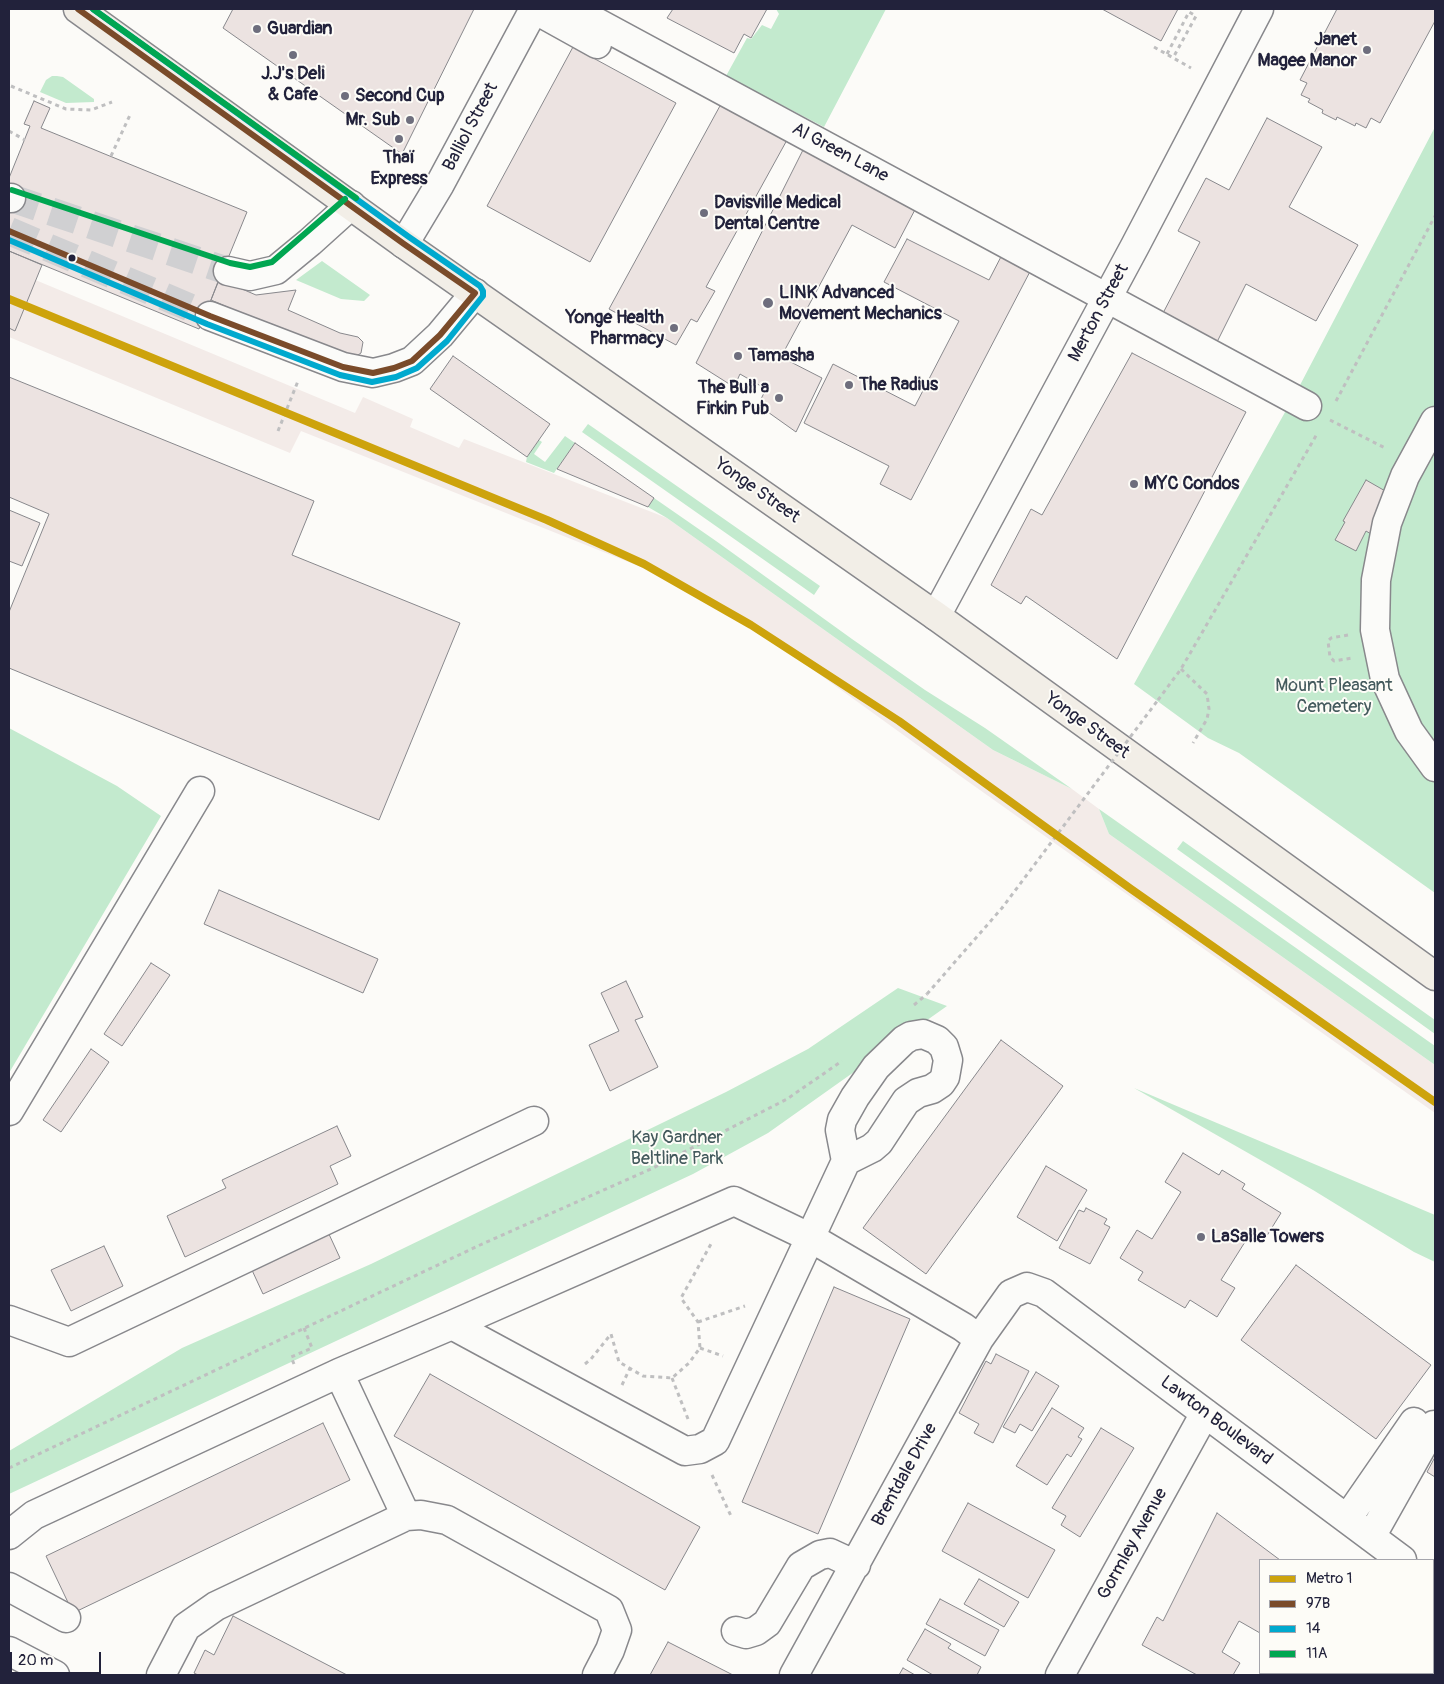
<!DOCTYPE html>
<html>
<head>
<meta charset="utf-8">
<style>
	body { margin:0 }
	#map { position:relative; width:1444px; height:1684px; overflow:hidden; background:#fcfbf8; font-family:Pangolin,sans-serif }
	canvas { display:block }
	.frame { position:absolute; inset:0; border:10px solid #22223b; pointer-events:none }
	.legend { position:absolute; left:1259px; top:1559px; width:175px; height:115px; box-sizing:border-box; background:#fdfcf7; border:1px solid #a5a5ac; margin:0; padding:6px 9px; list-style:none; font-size:15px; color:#22223b }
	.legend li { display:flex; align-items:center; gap:10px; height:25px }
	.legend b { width:25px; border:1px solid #a5a5ac }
	.scale { position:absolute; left:10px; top:1652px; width:91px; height:22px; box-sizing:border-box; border:2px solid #22223b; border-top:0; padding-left:6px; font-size:15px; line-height:18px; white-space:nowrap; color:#22223b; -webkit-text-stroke:4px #fdfcf7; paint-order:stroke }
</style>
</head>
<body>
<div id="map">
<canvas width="1444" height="1684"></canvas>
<div class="frame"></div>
<ul class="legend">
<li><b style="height:6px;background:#cda30c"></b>Metro 1</li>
<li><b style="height:6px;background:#7a4b2a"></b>97B</li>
<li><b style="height:6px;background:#00a9ce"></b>14</li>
<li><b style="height:6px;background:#00a651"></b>11A</li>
</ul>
<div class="scale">20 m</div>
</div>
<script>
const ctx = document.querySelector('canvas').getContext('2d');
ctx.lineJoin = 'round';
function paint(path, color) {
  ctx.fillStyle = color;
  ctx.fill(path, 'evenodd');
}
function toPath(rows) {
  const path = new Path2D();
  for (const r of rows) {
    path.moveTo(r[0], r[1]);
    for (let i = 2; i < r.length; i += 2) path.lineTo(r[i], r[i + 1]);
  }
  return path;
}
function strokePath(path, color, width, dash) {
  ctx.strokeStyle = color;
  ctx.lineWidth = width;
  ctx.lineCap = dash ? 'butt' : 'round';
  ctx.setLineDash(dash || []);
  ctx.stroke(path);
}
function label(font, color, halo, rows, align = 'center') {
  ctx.font = font + ' Pangolin,sans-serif';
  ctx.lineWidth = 4;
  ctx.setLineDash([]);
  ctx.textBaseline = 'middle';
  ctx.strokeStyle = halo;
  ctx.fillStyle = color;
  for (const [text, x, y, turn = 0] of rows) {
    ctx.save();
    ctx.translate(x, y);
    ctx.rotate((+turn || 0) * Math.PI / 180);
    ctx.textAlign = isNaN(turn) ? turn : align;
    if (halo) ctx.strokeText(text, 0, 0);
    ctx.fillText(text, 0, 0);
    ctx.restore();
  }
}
paint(toPath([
	[9,269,355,413,363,397,413,419,410,427,459,448,464,439,667,518,993,750,1072,789,1099,809,1109,834,1435,1065,1435,1113,963,778,776,643,646,569,301,431,290,453,9,337]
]), '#f3ebe8');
paint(toPath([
	[776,9,886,9,824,127,726,76,747,38,751,39,762,25,771,29,779,14],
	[52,76,57,76,63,77,94,99,94,102,66,103,40,92,46,80],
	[1435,127,1435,893,1239,753,1208,738,1134,684,1299,387],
	[322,261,370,295,364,301,341,299,296,280],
	[588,424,820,586,814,595,582,432],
	[565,436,575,443,554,473,526,462,527,457,539,440,542,442,534,454,545,462],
	[654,498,716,541,852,639,925,690,985,728,1072,789,993,750,667,518,648,507],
	[9,728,117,786,161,816,9,1073],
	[1099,809,1435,1046,1435,1065,1109,834],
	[1183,841,1435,1020,1435,1034,1177,849],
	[898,988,947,1006,768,1133,693,1174,9,1494,9,1451,182,1348,371,1264,726,1092,808,1049],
	[1134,1088,1435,1215,1435,1262,1414,1252,1313,1190]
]), '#c3eace');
const building = toPath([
	[233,9,474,9,402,154,223,28,233,9],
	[673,9,767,9,751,38,744,34,734,53,667,18,673,9],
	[1102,9,1178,9,1161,41,1102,9],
	[1337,9,1435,9,1435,21,1380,123,1371,118,1366,128,1356,123,1355,126,1337,117,1336,120,1322,113,1323,110,1308,102,1310,99,1301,95,1307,83,1300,80,1337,9],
	[573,47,676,103,590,262,487,206,573,47],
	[34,101,50,108,41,128,247,212,199,329,9,251,9,178,30,126,24,124,34,101],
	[721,104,787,140,706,287,715,291,697,322,691,319,676,345,609,309,721,104],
	[1267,118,1322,147,1289,207,1358,245,1316,321,1246,284,1216,344,1162,315,1200,242,1178,231,1206,178,1229,190,1267,118],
	[806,144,919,202,895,248,852,225,781,357,822,378,796,432,758,405,766,389,740,374,734,387,696,363,806,144],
	[907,239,989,280,1006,247,1035,262,911,500,880,484,889,466,804,423,833,364,915,406,959,321,884,282,907,239],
	[9,251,42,265,15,331,9,328,9,251],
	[219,279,256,295,296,290,288,310,340,333,358,337,363,342,361,353,355,357,322,348,211,300,219,279],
	[1132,353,1246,412,1117,659,1026,596,1021,604,991,585,1031,509,1042,515,1132,353],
	[453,356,550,424,527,457,430,389,453,356],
	[9,377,314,501,292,555,460,623,379,820,9,668,9,612,49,514,9,497,9,377],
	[575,443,654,498,648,507,557,469,575,443],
	[1366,480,1387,492,1371,534,1366,531,1356,551,1335,540,1345,522,1343,521,1366,480],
	[9,510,40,523,22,566,9,561,9,510],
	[219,890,378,959,363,993,204,924,219,890],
	[151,963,170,975,122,1046,104,1034,151,963],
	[626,981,643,1017,635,1020,658,1067,610,1091,589,1045,619,1031,601,993,626,981],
	[1001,1040,1063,1086,926,1274,863,1228,1001,1040],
	[91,1049,109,1062,61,1132,43,1120,91,1049],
	[337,1126,351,1156,330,1166,338,1184,185,1257,167,1216,226,1188,222,1180,337,1126],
	[1183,1153,1219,1175,1222,1170,1245,1184,1242,1189,1281,1213,1263,1242,1250,1234,1221,1280,1235,1288,1217,1317,1190,1300,1185,1308,1138,1280,1143,1272,1120,1258,1137,1230,1152,1239,1181,1192,1165,1182,1183,1153],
	[1046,1166,1087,1190,1057,1241,1017,1217,1046,1166],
	[1086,1208,1107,1219,1104,1224,1110,1227,1090,1264,1059,1248,1079,1210,1084,1212,1086,1208],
	[328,1232,340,1258,263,1294,251,1268,328,1232],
	[104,1246,123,1286,71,1311,51,1270,104,1246],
	[1296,1265,1431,1365,1376,1439,1241,1340,1296,1265],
	[834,1287,910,1319,818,1534,742,1502,834,1287],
	[996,1354,1029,1371,993,1443,974,1433,979,1424,959,1413,986,1361,991,1364,996,1354],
	[1036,1372,1059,1386,1032,1431,1020,1424,1015,1433,1003,1427,1036,1372],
	[430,1374,700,1527,665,1590,394,1436,430,1374],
	[1052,1408,1084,1428,1078,1437,1082,1439,1071,1457,1067,1454,1047,1485,1016,1466,1052,1408],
	[323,1423,350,1480,73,1613,46,1556,323,1423],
	[1101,1428,1134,1448,1080,1537,1061,1525,1066,1516,1052,1508,1101,1428],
	[1435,1457,1435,1477,1427,1472,1435,1457],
	[968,1503,1055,1550,1028,1598,942,1551,968,1503],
	[1217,1513,1280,1560,1260,1560,1260,1633,1239,1621,1222,1652,1240,1663,1233,1675,1197,1675,1142,1645,1157,1617,1163,1621,1217,1513],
	[979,1579,1019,1602,1004,1627,964,1604,979,1579],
	[940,1599,999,1630,985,1656,926,1624,940,1599],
	[233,1616,347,1675,198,1675,194,1673,205,1650,214,1655,233,1616],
	[925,1629,951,1644,948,1648,981,1667,977,1675,933,1675,907,1660,925,1629],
	[668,1642,733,1675,650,1675,668,1642],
	[1433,1661,1435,1663,1435,1675,1407,1675,1408,1673,1433,1673,1433,1661],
	[903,1668,915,1675,899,1675,903,1668],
	[1358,1673,1402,1673,1400,1675,1357,1675,1358,1673]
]);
paint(building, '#ece3e1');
strokePath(building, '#88888c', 1);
strokePath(toPath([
	[11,198,228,271],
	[9,231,210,316]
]), '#d0d0d2', 28, [28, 14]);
const minor = toPath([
	[534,9,597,44],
	[572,9,1307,406],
	[9,198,11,198],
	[404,244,440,184,534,9],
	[228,271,250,276,276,270,310,242,351,205],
	[210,316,343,367,373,373,394,368,412,361,440,335,475,293],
	[1435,421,1405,476,1387,523,1376,580,1375,630,1385,679,1409,731,1435,767],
	[936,616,1135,246,1259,9],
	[9,1111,200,791],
	[9,1320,69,1342,534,1121],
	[452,1325,685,1451,700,1449,715,1441,846,1161,840,1130,842,1120,855,1097,876,1067,904,1040,911,1036,923,1034,937,1040,944,1047,948,1060,945,1077,941,1083,932,1089,918,1093,906,1101,879,1142,872,1148,846,1161],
	[339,1373,406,1516],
	[1347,1519,1414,1422],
	[9,1535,34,1515,339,1373,452,1325,734,1201,811,1238,963,1327,979,1339],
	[1371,1537,1434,1425],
	[1433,1583,1435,1585],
	[9,1587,66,1618],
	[736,1631,746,1634,756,1631,767,1623,801,1566,820,1555,830,1553,856,1565],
	[9,1651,55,1675],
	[161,1675,186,1627,216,1606,406,1516,421,1515,447,1520,609,1610,617,1630,610,1650,597,1675],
	[794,1675,979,1339,1011,1294,1027,1287,1044,1293,1402,1560],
	[1060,1675,1205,1413]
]);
const major = toPath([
	[78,9,404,244,936,616,1435,976]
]);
strokePath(minor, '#88888c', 31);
strokePath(major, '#88888c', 31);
strokePath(toPath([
	[1154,47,1191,68],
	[1167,54,1189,12,1196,16,1173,58],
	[11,86,66,109,91,110,112,102],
	[9,131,25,140],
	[111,156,130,115],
	[1336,401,1435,216],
	[1330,420,1387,449],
	[278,431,298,381],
	[1348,635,1331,638,1328,641,1330,657,1334,661,1352,658],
	[1181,669,1207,694,1209,709,1207,719,1193,743],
	[1158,700,1181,669,1317,434],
	[914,1005,927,994],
	[698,1322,745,1306],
	[700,1348,723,1356],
	[294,1364,291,1357,312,1348,304,1328],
	[585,1364,591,1359,611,1334,619,1362,643,1376,672,1378,689,1363,700,1348,698,1322,681,1298,711,1244],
	[672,1378,688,1419],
	[622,1385,630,1368],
	[9,1468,480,1245,653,1168,787,1099,842,1061],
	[712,1475,731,1516]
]), '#bfbfc0', 3, [4, 4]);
strokePath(minor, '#fbfbf9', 28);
strokePath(major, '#f2eee7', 28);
strokePath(toPath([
	[927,994,1002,908,1158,700]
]), '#bfbfc0', 3, [4, 4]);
strokePath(toPath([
	[9,231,210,316,343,367,373,373,394,368,412,361,440,335,475,293,404,244,78,9]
]), '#7a4b2a', 6);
strokePath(toPath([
	[9,240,207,324,340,375,372,382,396,377,417,368,447,341,483,296,483,291,480,286,409,237,93,9]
]), '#00a9ce', 6);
strokePath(toPath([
	[93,9,356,198],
	[12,190,230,263,250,267,272,262,345,199]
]), '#00a651', 6);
strokePath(toPath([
	[9,299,547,520,644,564,751,625,899,721,1131,889,1435,1102]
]), '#cda30c', 8);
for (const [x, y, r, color] of [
	[257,29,5,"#6e6e7d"],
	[1367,50,5,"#6e6e7d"],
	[293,55,5,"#6e6e7d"],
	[345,96,5,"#6e6e7d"],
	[410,120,5,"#6e6e7d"],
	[399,139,5,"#6e6e7d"],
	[704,213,5,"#6e6e7d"],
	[72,258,4.5,"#22223b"],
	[768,303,6,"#6e6e7d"],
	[674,328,5,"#6e6e7d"],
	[738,356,5,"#6e6e7d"],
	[849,385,5,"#6e6e7d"],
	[779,398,5,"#6e6e7d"],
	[1134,484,5,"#6e6e7d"],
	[1201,1237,5,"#6e6e7d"]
]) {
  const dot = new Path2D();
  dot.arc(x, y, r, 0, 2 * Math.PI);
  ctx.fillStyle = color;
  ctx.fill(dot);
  strokePath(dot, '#fdfcf7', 2);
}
label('bold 18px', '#22223b', '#fdfcf7', [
	["Guardian",267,29],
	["Janet",1357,40,"right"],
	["Magee Manor",1357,61,"right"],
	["J.J's Deli",293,74,"center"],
	["& Cafe",293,95,"center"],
	["Second Cup",355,96],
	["Mr. Sub",400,120,"right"],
	["Thaï",399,158,"center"],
	["Express",399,179,"center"],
	["Davisville Medical",714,203],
	["Dental Centre",714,224],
	["LINK Advanced",779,293],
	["Movement Mechanics",779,314],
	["Yonge Health",664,318,"right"],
	["Pharmacy",664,339,"right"],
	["Tamasha",748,356],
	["The Radius",859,385],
	["The Bull a",769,388,"right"],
	["Firkin Pub",769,409,"right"],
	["MYC Condos",1144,484],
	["LaSalle Towers",1211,1237]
], 'left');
label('18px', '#22223b', '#fdfcf7', [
	["Balliol Street",471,127,-62],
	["Al Green Lane",840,153,28],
	["Merton Street",1099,313,-62],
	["Yonge Street",757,491,35],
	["Yonge Street",1087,726,36],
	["Lawton Boulevard",1216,1421,37],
	["Brentdale Drive",905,1475,-61],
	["Gormley Avenue",1133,1544,-61]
]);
label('18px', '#445a5d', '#fdfcf7', [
	["Mount Pleasant",1334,686],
	["Cemetery",1334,707],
	["Kay Gardner",677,1138],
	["Beltline Park",677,1159]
]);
</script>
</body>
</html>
